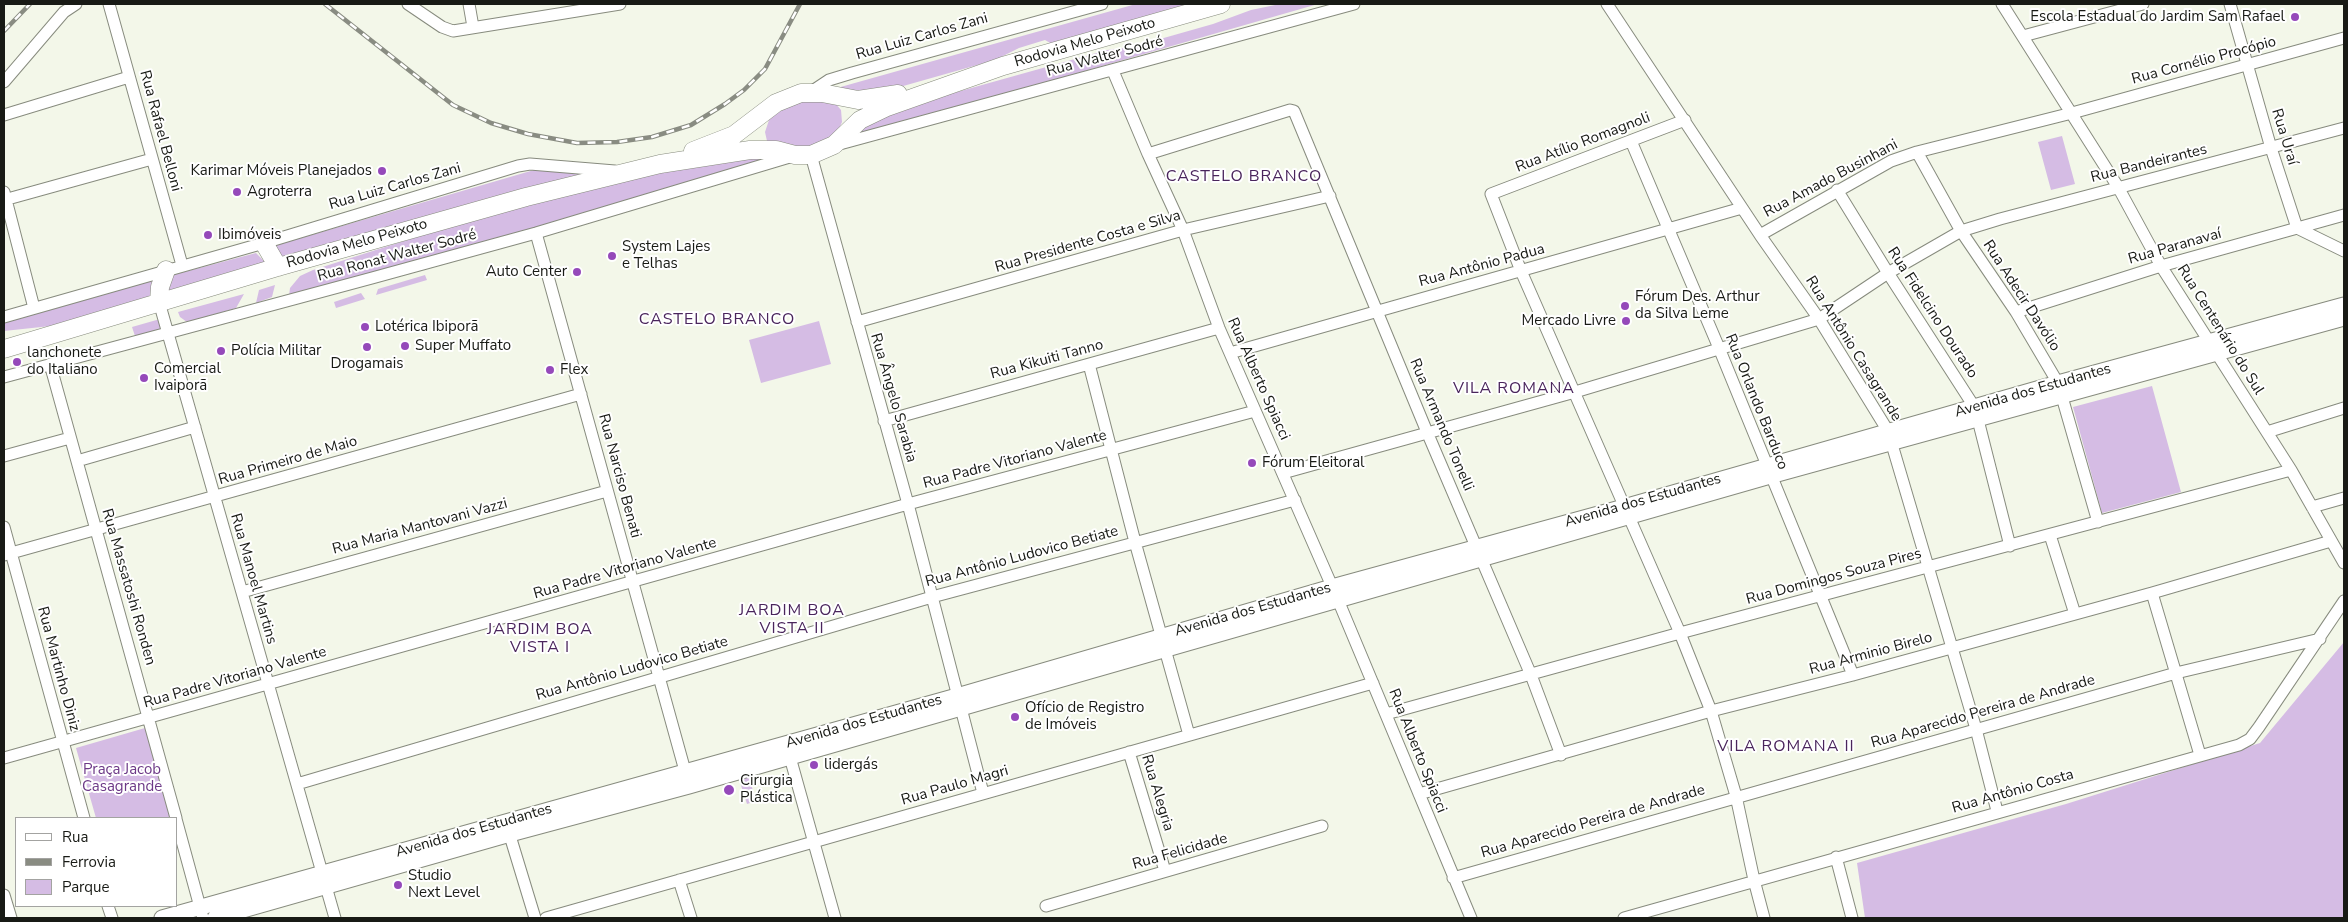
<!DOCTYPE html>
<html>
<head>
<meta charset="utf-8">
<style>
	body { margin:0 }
	#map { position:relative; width:2348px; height:922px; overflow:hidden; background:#f3f7e9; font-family:"Nunito Sans",sans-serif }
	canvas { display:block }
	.frame { position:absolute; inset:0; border:5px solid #181a15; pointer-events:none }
	.legend { position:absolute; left:15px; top:817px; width:162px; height:90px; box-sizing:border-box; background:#fff; border:1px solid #a3a3a1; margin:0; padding:6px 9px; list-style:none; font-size:15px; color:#181a15 }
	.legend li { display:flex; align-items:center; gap:10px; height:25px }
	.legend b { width:25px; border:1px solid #a3a3a1 }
</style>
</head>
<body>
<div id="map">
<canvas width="2348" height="922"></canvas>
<div class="frame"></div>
<ul class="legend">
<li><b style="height:6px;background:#fff"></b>Rua</li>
<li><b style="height:6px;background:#898c82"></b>Ferrovia</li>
<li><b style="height:14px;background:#d5bce4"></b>Parque</li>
</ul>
</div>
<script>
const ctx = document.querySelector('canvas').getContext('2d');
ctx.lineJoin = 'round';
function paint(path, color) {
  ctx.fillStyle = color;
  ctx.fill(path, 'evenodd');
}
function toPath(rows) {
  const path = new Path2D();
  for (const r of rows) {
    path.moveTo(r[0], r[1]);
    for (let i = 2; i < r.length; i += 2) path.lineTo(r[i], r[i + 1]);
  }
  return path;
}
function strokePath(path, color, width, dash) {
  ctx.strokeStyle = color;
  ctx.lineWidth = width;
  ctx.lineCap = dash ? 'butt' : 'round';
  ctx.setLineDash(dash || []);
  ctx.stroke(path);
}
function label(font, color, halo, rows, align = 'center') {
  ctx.font = font + ' "Nunito Sans",sans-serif';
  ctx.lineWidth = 4;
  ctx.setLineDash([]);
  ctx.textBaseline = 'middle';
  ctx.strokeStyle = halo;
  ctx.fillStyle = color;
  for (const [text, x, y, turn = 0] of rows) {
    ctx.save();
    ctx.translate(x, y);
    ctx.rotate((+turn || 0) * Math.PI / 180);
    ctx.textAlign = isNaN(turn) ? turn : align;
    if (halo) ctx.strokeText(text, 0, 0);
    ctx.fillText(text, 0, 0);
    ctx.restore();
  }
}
paint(toPath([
	[1136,4,1195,4,1052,44,1045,40,1019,48,995,60,875,94,837,88],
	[1280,4,1318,4,855,137,862,122,932,99,1107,50,1132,47,1213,24,1251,10],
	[810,100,835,103,841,110,842,122,837,133,810,149,767,141,765,132,770,117,790,105],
	[2062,136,2075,184,2051,190,2038,142],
	[747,152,794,156,289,296,290,288,300,276,313,270,514,206],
	[534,170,606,175,282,261,270,247],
	[256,253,268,265,165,295,173,275],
	[425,275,427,280,376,295,378,289],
	[157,278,149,297,60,325,4,331,4,322],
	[275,285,272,297,256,303,259,290],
	[361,293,365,299,336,308,334,302],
	[244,294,236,308,230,310,187,322,180,317,178,312],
	[160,319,162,324,161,329,135,336,132,327],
	[819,321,831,364,761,383,749,340],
	[2152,386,2181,492,2102,513,2073,407],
	[2344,642,2344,918,1865,918,1857,863,2066,804,2260,743],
	[145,728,170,817,96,818,76,748],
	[749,777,756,801,747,804,739,779]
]), '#d5bce4');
const street = toPath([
	[109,4,182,265],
	[408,4,442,27,453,31,620,4],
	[469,4,473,27],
	[1607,4,1760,235,1819,319,1888,431,1976,729,1997,811],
	[2002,4,2118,187,2161,266,2291,470,2344,563],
	[2230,4,2271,148,2297,228,2344,251],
	[2023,36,2143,4],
	[1113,71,1148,154,1183,230,1219,328,1338,600,1471,918],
	[4,82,64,12,76,4],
	[811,92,829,80,852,73,1102,4],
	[4,115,129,77],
	[1685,120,1491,194,1521,271,1680,633,1711,711,1736,796,1754,880,1764,918],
	[1631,141,1719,348,1853,675],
	[836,145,1354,4],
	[1917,152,1961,231,2016,312,2058,383,2098,522],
	[1148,154,1290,110,1294,111,1427,432,1531,675,1561,755],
	[811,155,908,504,983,793],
	[1837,190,1888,273,1975,408,2010,546],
	[4,192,34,308],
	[4,200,152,159],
	[536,233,687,778],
	[1760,235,1891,161,1917,152,2072,113,2344,38],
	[159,302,335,918],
	[2016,312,2161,266,2344,215],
	[4,317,264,243,518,166,530,164,615,171],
	[857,322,1183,230,1330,196],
	[1230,353,1742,208],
	[50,364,176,818],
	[1089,364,1135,542,1189,735],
	[4,377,372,278,536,233,793,156],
	[884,421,1219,328],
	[2267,432,2344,408],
	[4,456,70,438],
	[77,461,195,427],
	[1283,473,1575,392,1819,319,1888,273,1961,231,2000,219,2344,128],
	[2312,507,2344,498],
	[4,527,84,818],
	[2050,535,2075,614],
	[4,555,581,394],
	[242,592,607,491],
	[2152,593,2200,755],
	[1386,714,1680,633,2291,470],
	[788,750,835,918],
	[1129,752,1165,871],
	[4,758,908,504,1255,411],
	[297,784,932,597,1295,500],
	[1419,794,1711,711,1853,675,2152,593,2331,541],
	[176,819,203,918],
	[507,826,535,918],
	[1836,857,1852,918],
	[1453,878,2176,673,2320,639],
	[679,880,691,918],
	[4,895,11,918],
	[108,906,112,918],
	[1046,906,1322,826],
	[546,918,1373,683],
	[1624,918,2239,745,2250,739,2259,727,2344,601]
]);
const secondary = toPath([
	[162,918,957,696,1332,587,1624,507,2058,383,2344,305],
	[215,918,510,834,689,786,1770,476,2344,318]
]);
const primary = toPath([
	[693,151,734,135,776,103,801,93,822,93,858,100,898,94],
	[264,243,278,267],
	[159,302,160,287,166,270],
	[4,349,278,267,526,197,660,164,750,150,776,150,795,155,811,155,834,145,860,120,887,107,1003,66,1221,4]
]);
strokePath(street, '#878b7e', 13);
strokePath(secondary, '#878b7e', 17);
strokePath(primary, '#878b7e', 19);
strokePath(street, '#fff', 11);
strokePath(secondary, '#fff', 15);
strokePath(primary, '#fff', 18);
const rail = toPath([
	[325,4,453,105,491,123,528,134,577,143,617,142,652,137,691,125,725,104,744,90,765,69,800,4],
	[4,31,30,4]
]);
strokePath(rail, '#898c82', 4.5);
strokePath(rail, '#fff', 2.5, [8]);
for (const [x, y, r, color] of [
	[2295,17,5,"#9549ba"],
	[382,171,5,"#9549ba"],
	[237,192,5,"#9549ba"],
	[208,235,5,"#9549ba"],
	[612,256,5,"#9549ba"],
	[577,272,5,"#9549ba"],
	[1625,306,5,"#9549ba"],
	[1626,321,5,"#9549ba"],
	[365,327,5,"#9549ba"],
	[405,346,5,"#9549ba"],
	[367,347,5,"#9549ba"],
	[221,351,5,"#9549ba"],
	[17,362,5,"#9549ba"],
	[550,370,5,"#9549ba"],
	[144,378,5,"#9549ba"],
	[1252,463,5,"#9549ba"],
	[1015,717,5,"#9549ba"],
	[814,765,5,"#9549ba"],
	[729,790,6,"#9549ba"],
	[398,885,5,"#9549ba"]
]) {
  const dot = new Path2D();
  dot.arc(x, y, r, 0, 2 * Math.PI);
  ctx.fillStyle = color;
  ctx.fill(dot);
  strokePath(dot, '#fff', 2);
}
label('15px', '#181a15', '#fff', [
	["Escola Estadual do Jardim Sam Rafael",2285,17,"right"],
	["Karimar Móveis Planejados",372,171,"right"],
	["Agroterra",247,192],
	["Ibimóveis",218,235],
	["System Lajes",622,247],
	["e Telhas",622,264],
	["Auto Center",567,272,"right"],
	["Fórum Des. Arthur",1635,297],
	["da Silva Leme",1635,314],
	["Mercado Livre",1616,321,"right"],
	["Lotérica Ibiporã",375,327],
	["Super Muffato",415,346],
	["Polícia Militar",231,351],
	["lanchonete",27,353],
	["do Italiano",27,370],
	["Drogamais",367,364,"center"],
	["Comercial",154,369],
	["Ivaiporã",154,386],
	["Flex",560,370],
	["Fórum Eleitoral",1262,463],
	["Ofício de Registro",1025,708],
	["de Imóveis",1025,725],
	["lidergás",824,765],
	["Cirurgia",740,781],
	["Plástica",740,798],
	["Studio",408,876],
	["Next Level",408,893]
], 'left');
label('15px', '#181a15', '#fff', [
	["Rua Luiz Carlos Zani",922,37,-16],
	["Rodovia Melo Peixoto",1085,43,-16],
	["Rua Walter Sodré",1105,57,-15],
	["Rua Cornélio Procópio",2204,61,-15],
	["Rua Rafael Belloni",160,131,75],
	["Rua Uraí",2284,137,73],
	["Rua Atílio Romagnoli",1583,143,-21],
	["Rua Bandeirantes",2149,164,-14],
	["Rua Amado Businhani",1831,179,-28],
	["Rua Luiz Carlos Zani",395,187,-16],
	["Rua Presidente Costa e Silva",1088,242,-16],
	["Rodovia Melo Peixoto",357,244,-16],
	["Rua Paranavaí",2175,247,-16],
	["Rua Ronat Walter Sodré",397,256,-15],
	["Rua Antônio Padua",1482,266,-15],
	["Rua Adecir Davólio",2021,296,57],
	["Rua Fidelcino Dourado",1932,313,57],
	["Rua Centenário do Sul",2220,330,58],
	["Rua Antônio Casagrande",1853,349,58],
	["Rua Kikuiti Tanno",1047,360,-15],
	["Rua Alberto Spiacci",1258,379,66],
	["Avenida dos Estudantes",2033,391,-16],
	["Rua Ângelo Sarabia",893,398,74],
	["Rua Orlando Barduco",1756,402,68],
	["Rua Armando Tonelli",1441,425,67],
	["Rua Padre Vitoriano Valente",1015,460,-15],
	["Rua Primeiro de Maio",288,461,-16],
	["Rua Narciso Benati",619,476,75],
	["Avenida dos Estudantes",1643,501,-16],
	["Rua Maria Mantovani Vazzi",420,527,-15],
	["Rua Antônio Ludovico Betiate",1022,557,-15],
	["Rua Padre Vitoriano Valente",625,569,-16],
	["Rua Domingos Souza Pires",1834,577,-15],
	["Rua Manoel Martins",253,579,74],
	["Rua Massatoshi Ronden",128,587,74],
	["Avenida dos Estudantes",1253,610,-16],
	["Rua Arminio Birelo",1871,654,-15],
	["Rua Martinho Diniz",58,669,75],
	["Rua Antônio Ludovico Betiate",632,669,-16],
	["Rua Padre Vitoriano Valente",235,678,-16],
	["Rua Aparecido Pereira de Andrade",1983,712,-16],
	["Avenida dos Estudantes",864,722,-16],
	["Rua Alberto Spiacci",1417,751,68],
	["Rua Paulo Magri",955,786,-16],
	["Rua Antônio Costa",2013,792,-16],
	["Rua Alegria",1157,793,73],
	["Rua Aparecido Pereira de Andrade",1593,822,-16],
	["Avenida dos Estudantes",474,831,-16],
	["Rua Felicidade",1180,852,-16]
]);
label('15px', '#6d3987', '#fff', [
	["Praça Jacob",122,770],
	["Casagrande",122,787]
]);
ctx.letterSpacing = '1px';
label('16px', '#4a255c', '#fff', [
	["CASTELO BRANCO",1244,177],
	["CASTELO BRANCO",717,320],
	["VILA ROMANA",1514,389],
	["JARDIM BOA",792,611],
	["VISTA II",792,629],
	["JARDIM BOA",540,630],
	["VISTA I",540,648],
	["VILA ROMANA II",1786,747]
]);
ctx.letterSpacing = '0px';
</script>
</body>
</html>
